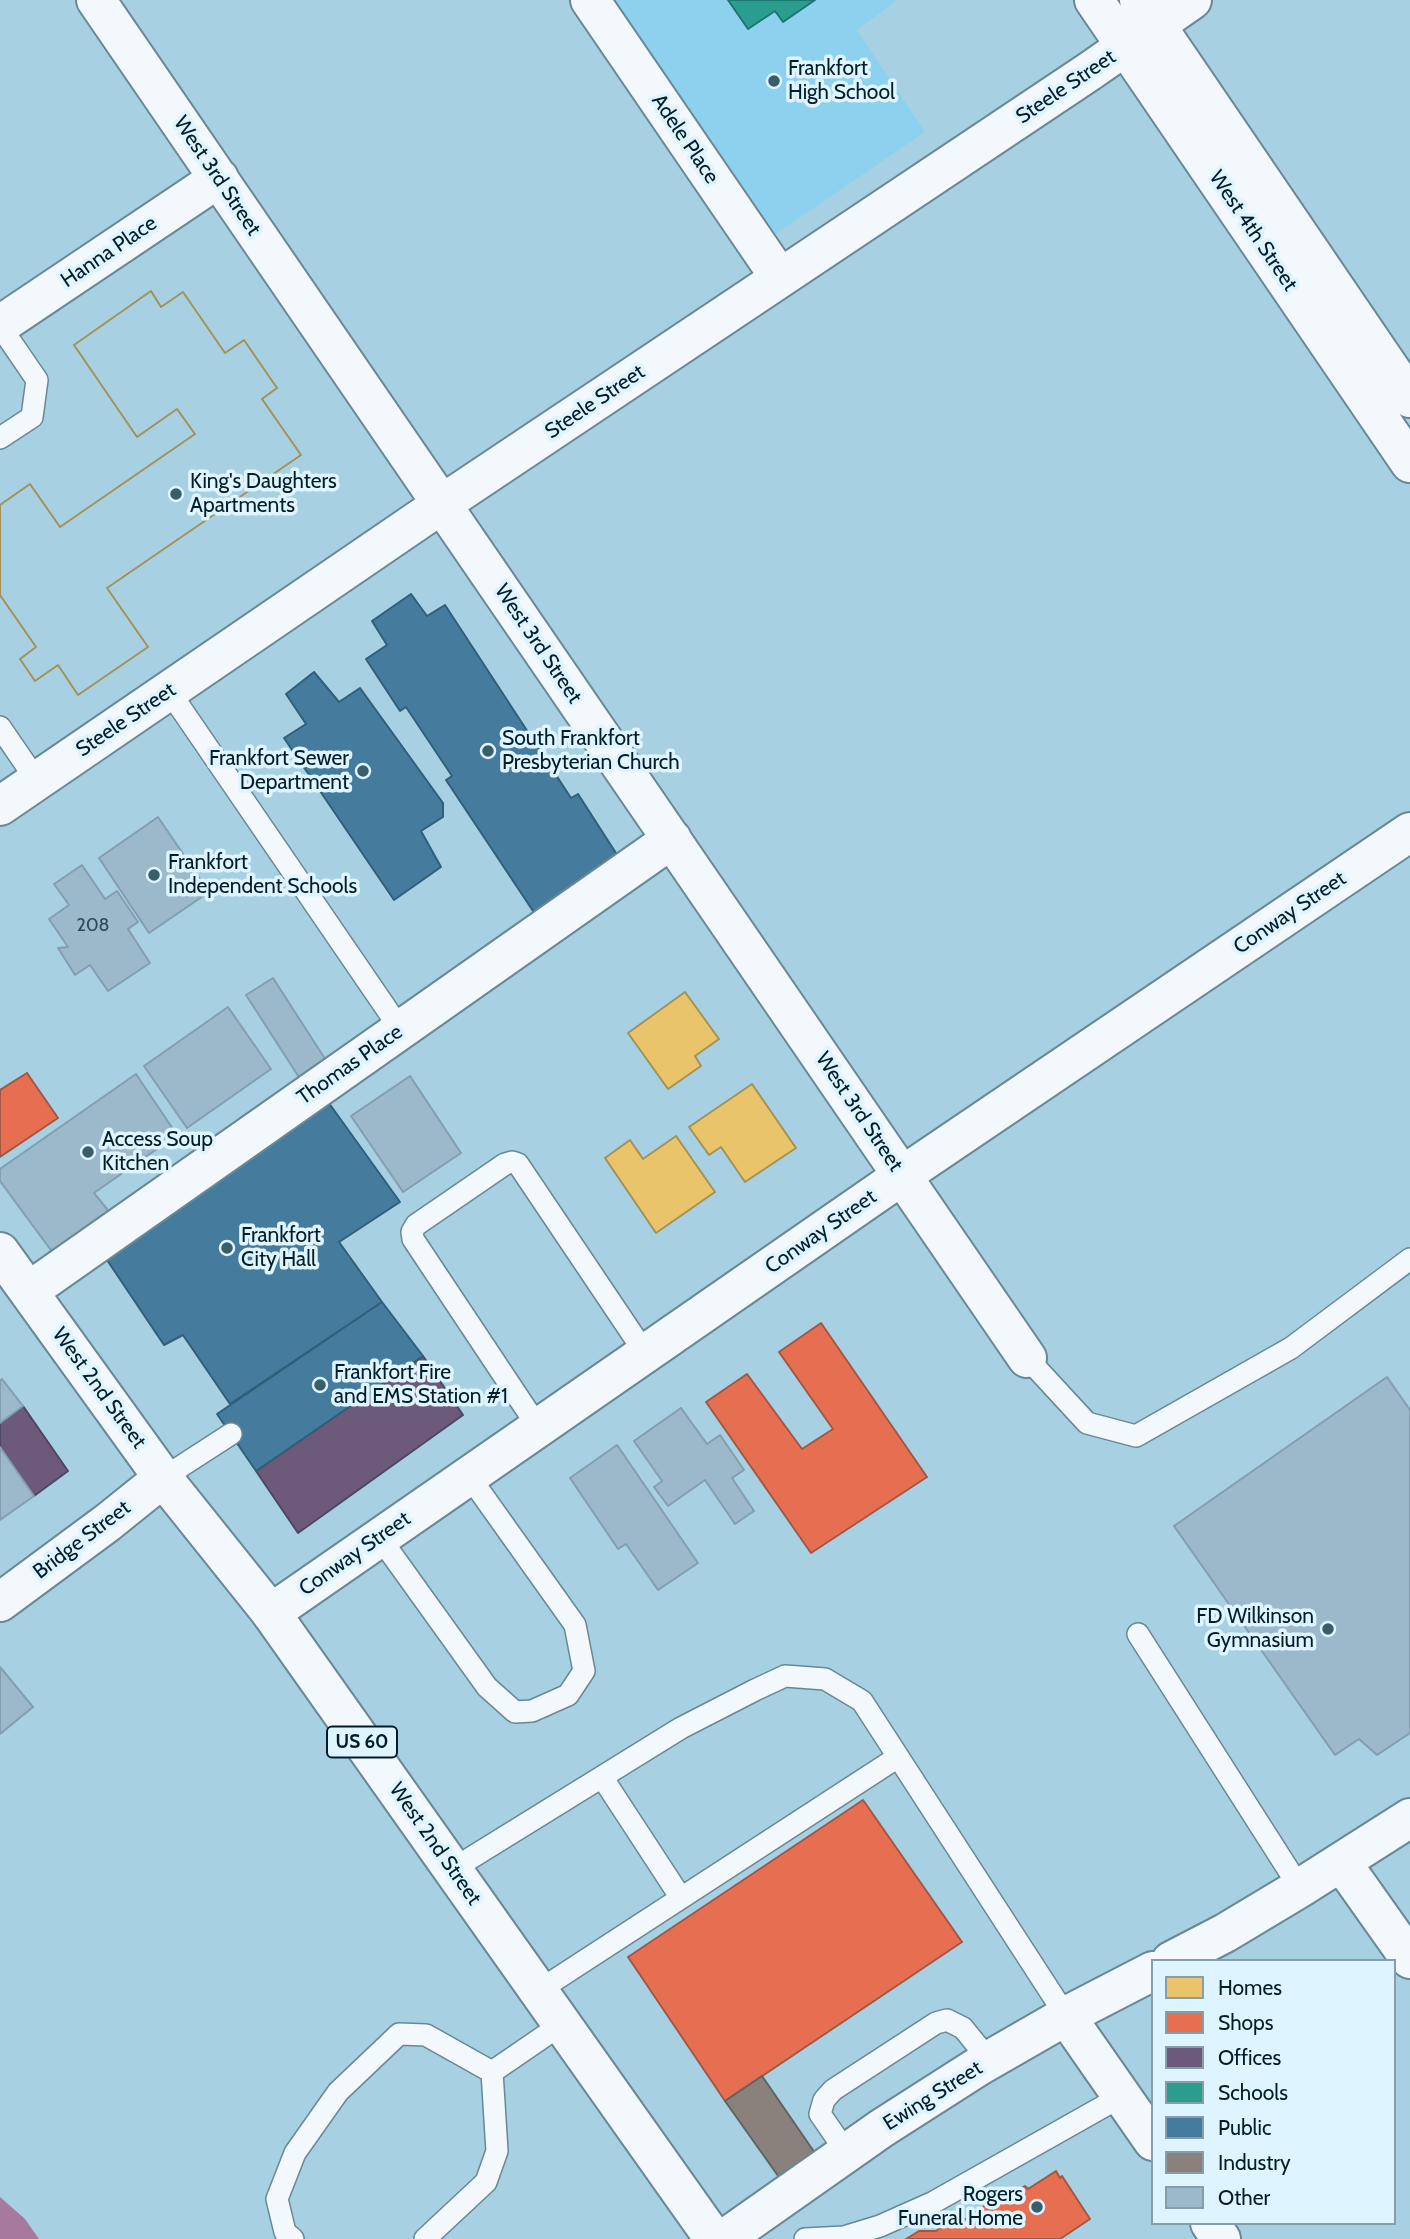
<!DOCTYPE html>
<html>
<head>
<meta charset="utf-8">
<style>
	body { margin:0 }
	#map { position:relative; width:1410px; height:2239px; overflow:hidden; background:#a7d1e3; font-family:Cabin,sans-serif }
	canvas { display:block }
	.legend { position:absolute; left:1151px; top:1959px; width:245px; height:266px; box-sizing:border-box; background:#def4fe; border:2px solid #859ea9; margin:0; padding:9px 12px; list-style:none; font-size:21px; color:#001e2a }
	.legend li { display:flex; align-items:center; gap:14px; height:35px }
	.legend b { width:35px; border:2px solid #859ea9 }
</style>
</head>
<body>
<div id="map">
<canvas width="1410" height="2239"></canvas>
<ul class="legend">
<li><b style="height:19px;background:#e9c46a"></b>Homes</li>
<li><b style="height:19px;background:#e76f51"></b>Shops</li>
<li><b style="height:19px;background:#6d597a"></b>Offices</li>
<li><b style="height:19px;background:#2a9d8f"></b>Schools</li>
<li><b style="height:19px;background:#457b9d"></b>Public</li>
<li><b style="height:19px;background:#8a817c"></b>Industry</li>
<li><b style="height:19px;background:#9bb9cb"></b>Other</li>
</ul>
</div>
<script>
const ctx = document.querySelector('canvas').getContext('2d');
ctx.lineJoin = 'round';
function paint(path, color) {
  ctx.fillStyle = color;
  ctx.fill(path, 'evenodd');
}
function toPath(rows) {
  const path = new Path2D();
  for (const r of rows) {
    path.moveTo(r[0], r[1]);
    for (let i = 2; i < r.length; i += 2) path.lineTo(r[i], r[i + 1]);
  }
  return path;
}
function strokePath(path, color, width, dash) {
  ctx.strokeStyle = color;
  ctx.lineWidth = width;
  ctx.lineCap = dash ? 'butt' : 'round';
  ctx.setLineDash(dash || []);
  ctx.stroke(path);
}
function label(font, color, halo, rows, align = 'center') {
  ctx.font = font + ' Cabin,sans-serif';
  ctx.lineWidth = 7;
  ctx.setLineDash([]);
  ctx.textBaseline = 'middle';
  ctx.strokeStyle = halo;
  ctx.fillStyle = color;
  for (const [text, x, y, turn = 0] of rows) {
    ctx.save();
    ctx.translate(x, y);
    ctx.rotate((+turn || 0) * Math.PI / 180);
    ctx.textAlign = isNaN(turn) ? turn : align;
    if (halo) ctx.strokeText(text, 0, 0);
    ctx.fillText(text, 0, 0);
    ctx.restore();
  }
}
paint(toPath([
	[603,0,898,0,857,30,925,132,767,240]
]), '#8ed1ee');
paint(toPath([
	[0,2197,25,2219,39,2239,0,2239]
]), '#a7799e');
const homes = toPath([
	[151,291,161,307,183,292,225,353,244,340,277,388,262,399,301,455,107,588,148,647,78,695,58,665,35,681,20,659,36,647,0,595,0,505,30,484,60,527,195,434,177,409,137,437,74,345,151,291],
	[151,291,161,307,183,292,225,353,244,340,277,388,262,399,301,455,107,588,148,647,78,695,58,665,35,681,20,659,36,647,0,595,0,505,30,484,60,527,195,434,177,409,137,437,74,345,151,291],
	[685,992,719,1039,695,1056,701,1066,668,1089,628,1033,685,992],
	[752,1084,796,1148,745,1182,721,1147,709,1155,689,1127,752,1084],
	[676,1136,715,1192,656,1233,605,1158,630,1140,643,1159,676,1136]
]);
paint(homes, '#e9c46a');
strokePath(homes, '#a39257', 2);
const shops = toPath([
	[27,1073,58,1118,0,1157,0,1090,27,1073],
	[821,1323,927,1477,811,1553,706,1402,747,1374,802,1449,833,1429,779,1352,821,1323],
	[863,1800,962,1942,725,2101,628,1957,863,1800],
	[1056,2171,1060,2178,1062,2176,1090,2219,1060,2239,906,2239,919,2231,936,2231,945,2224,955,2226,986,2205,988,2209,1025,2186,1028,2189,1056,2171]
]);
paint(shops, '#e76f51');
strokePath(shops, '#a25745', 2);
const offices = toPath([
	[423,1356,463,1415,298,1533,256,1471,423,1356],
	[23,1406,68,1471,34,1496,0,1447,0,1423,23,1406]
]);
paint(offices, '#6d597a');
strokePath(offices, '#4c4762', 2);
const schools = toPath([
	[728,0,815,0,783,22,775,11,748,29,728,0]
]);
paint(schools, '#2a9d8f');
strokePath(schools, '#1d7771', 2);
const public = toPath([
	[411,594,427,616,445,605,571,798,578,794,623,864,539,920,446,780,452,776,406,707,400,711,366,659,387,645,372,621,411,594],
	[314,672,339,702,360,688,443,803,443,817,421,831,441,867,394,900,284,738,306,724,286,694,314,672],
	[326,1099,400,1202,339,1242,382,1302,230,1404,183,1335,164,1345,103,1254,326,1099],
	[382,1302,423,1356,256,1471,217,1414,382,1302]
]);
paint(public, '#457b9d');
strokePath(public, '#305f7a', 2);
const industry = toPath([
	[762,2076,817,2156,781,2180,725,2101,762,2076]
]);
paint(industry, '#8a817c');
strokePath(industry, '#616363', 2);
const building = toPath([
	[158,817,209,892,149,933,99,858,158,817],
	[82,865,105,899,117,891,138,922,128,929,150,963,108,991,90,965,75,975,58,948,68,947,49,919,69,905,54,884,82,865],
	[273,978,329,1065,302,1082,246,995,273,978],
	[228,1007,271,1069,187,1128,144,1066,228,1007],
	[136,1074,177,1135,94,1193,111,1214,53,1253,0,1181,0,1169,136,1074],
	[410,1076,461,1153,403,1192,351,1116,410,1076],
	[1387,1377,1410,1410,1410,1733,1377,1755,1359,1739,1335,1755,1174,1526,1387,1377],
	[2,1379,23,1406,0,1423,0,1381,2,1379],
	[681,1408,707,1444,720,1435,744,1470,732,1478,754,1511,735,1524,705,1480,668,1506,654,1487,662,1481,634,1441,681,1408],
	[617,1445,698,1563,658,1590,626,1544,618,1549,570,1478,617,1445],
	[0,1447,34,1496,0,1520,0,1447],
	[0,1667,33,1707,0,1734,0,1667]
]);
paint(building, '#9bb9cb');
strokePath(building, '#829eaf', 2);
const lane = toPath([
	[0,326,37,380,32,417,0,438],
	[169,691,401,1030],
	[0,727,37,781],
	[1027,1358,1087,1423,1136,1436,1291,1348,1410,1259],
	[538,1427,413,1239,412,1232,416,1225,505,1164,512,1162,518,1164,645,1353],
	[163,1478,231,1434],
	[380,1538,487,1687,515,1712,532,1711,568,1695,584,1671,575,1625,469,1476],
	[1138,1634,1300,1888],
	[602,1777,681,1898],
	[453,1869,681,1728,755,1690,785,1676,825,1679,862,1701,1066,2016],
	[538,1991,898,1757],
	[492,2072,562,2024],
	[847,2153,820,2114,824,2100,833,2090,936,2023,947,2020,963,2028,989,2060],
	[293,2239,285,2232,277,2199,295,2153,338,2092,399,2034,426,2035,492,2072],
	[425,2239,486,2182,497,2151,492,2072],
	[805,2239,844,2237,880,2226,934,2202,1122,2096]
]);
const street = toPath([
	[96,0,1027,1358],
	[590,0,780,278],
	[1094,0,1410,463],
	[1139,0,1410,398],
	[0,325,219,178],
	[0,806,442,504,1090,71,1192,0],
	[29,1291,672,839],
	[271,1613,903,1175,1410,832],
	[1342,1863,1410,1959],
	[1171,1961,1225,1933,1300,1888,1410,1818],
	[1066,2016,1153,2141],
	[1210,2223,1221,2239],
	[724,2239,882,2128,979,2066,1066,2016,1153,1971]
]);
const secondary = toPath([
	[0,1602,107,1523,163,1478]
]);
const primary = toPath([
	[0,1252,163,1478,271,1613,714,2239]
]);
strokePath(lane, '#698794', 24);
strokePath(street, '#698794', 42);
strokePath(secondary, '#698794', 42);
strokePath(primary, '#698794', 42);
strokePath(lane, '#f2f8fb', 21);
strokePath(street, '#f2f8fb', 38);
strokePath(secondary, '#f2f8fb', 38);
strokePath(primary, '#f2f8fb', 38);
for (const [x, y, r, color] of [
	[774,81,7,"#3a5d6b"],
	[176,494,7,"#3a5d6b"],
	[488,751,7,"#3a5d6b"],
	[363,771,7,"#3a5d6b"],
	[154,875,7,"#3a5d6b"],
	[88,1152,7,"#3a5d6b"],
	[227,1248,7,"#3a5d6b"],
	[320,1385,7,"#3a5d6b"],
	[1328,1629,7,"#3a5d6b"],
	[1037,2207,7,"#3a5d6b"]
]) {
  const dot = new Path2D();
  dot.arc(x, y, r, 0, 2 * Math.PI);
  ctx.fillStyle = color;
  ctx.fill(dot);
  strokePath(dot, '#def4fe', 2.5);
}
label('18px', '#2a4856', null, [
	["208",93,926]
]);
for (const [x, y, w] of [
	[362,1742,70]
]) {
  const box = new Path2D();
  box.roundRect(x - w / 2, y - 15.5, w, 31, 5);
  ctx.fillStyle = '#def4fe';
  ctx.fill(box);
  strokePath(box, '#001e2a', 2);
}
label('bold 19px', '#001e2a', null, [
	["US 60",362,1742]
]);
label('21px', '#001e2a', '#def4fe', [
	["Frankfort",788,69],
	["High School",788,93],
	["King's Daughters",190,482],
	["Apartments",190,506],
	["South Frankfort",502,739],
	["Presbyterian Church",502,763],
	["Frankfort Sewer",349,759,"right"],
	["Department",349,783,"right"],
	["Frankfort",168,863],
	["Independent Schools",168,887],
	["Access Soup",102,1140],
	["Kitchen",102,1164],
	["Frankfort",241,1236],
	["City Hall",241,1260],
	["Frankfort Fire",334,1373],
	["and EMS Station #1",334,1397],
	["FD Wilkinson",1314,1617,"right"],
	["Gymnasium",1314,1641,"right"],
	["Rogers",1023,2195,"right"],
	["Funeral Home",1023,2219,"right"]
], 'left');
label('21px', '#001e2a', '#def4fe', [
	["Steele Street",1066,87,-34],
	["Adele Place",685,139,56],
	["West 3rd Street",217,176,56],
	["West 4th Street",1253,231,56],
	["Hanna Place",109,252,-34],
	["Steele Street",595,402,-34],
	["West 3rd Street",538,644,56],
	["Steele Street",126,720,-34],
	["Conway Street",1290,913,-34],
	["Thomas Place",350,1065,-35],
	["West 3rd Street",859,1112,56],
	["Conway Street",821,1232,-35],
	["West 2nd Street",99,1388,54],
	["Bridge Street",82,1540,-37],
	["Conway Street",355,1554,-35],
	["West 2nd Street",435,1844,55],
	["Ewing Street",933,2096,-32]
]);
</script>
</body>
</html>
